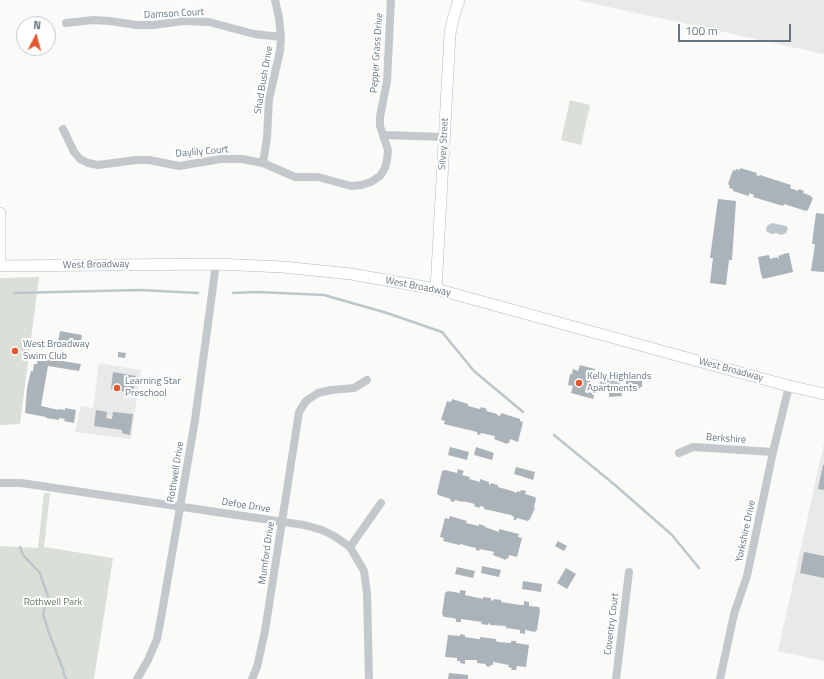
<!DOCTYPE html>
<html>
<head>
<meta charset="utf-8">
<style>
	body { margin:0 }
	#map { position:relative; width:824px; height:679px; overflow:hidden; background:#fafaf8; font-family:"Titillium Web",sans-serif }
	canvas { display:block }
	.north { position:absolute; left:16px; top:16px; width:40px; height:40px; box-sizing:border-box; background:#fff; border:1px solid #c1c8cd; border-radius:50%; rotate:6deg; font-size:11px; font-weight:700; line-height:16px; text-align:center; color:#657683 }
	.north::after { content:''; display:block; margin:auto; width:14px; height:18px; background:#e4572e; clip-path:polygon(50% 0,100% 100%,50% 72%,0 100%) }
	.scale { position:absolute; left:678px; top:24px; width:113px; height:18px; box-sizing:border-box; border:2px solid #657683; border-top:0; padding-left:5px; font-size:12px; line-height:14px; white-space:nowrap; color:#657683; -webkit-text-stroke:3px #fff; paint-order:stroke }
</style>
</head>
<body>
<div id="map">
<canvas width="824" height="679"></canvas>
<div class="north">N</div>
<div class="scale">100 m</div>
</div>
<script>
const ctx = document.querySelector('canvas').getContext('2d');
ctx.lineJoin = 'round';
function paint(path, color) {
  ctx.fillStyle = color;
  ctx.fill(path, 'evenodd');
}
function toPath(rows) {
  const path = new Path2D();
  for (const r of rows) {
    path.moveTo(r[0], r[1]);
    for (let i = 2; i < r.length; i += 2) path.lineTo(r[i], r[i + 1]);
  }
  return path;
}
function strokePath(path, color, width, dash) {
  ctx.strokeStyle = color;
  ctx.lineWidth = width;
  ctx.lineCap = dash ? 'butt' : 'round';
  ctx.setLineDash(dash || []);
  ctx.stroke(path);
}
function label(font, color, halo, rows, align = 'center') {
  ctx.font = font + ' "Titillium Web",sans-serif';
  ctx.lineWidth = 4;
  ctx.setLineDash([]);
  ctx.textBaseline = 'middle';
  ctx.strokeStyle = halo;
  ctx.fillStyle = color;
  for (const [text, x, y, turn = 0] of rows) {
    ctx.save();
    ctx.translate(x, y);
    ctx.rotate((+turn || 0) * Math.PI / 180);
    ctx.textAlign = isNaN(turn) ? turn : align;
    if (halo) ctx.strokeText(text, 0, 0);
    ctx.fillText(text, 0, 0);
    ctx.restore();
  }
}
paint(toPath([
	[577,0,824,0,824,54],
	[99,363,141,370,131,439,75,432,81,406,93,408],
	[824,443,824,661,778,651]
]), '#e8e9e9');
paint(toPath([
	[570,100,590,105,581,145,561,140],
	[39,277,20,424,0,425,0,278],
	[44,493,50,493,44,547,113,558,94,679,0,679,0,546,38,548]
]), '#dadfd7');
paint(toPath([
	[772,223,786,226,788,228,786,233,781,235,776,233,771,234,768,232,766,231,767,226],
	[604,372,611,376,620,377,621,379,620,385,618,386,610,384,607,387,599,385,601,379,600,375]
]), '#bbc7cb');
strokePath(toPath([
	[14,293,139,290,198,293],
	[233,293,257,292,324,295,387,313,442,332,474,371,523,412],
	[554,435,615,485,672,535,699,568],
	[20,547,23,555,40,573,45,588,48,596,43,614,50,636,63,669,64,675,67,679]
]), '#bbc7cb', 2.5);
paint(toPath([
	[740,168,757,173,756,175,759,176,760,175,791,185,790,188,798,191,799,189,804,191,803,193,811,196,811,197,813,198,808,210,806,211,784,204,783,206,753,197,754,195,749,193,749,196,733,191,733,189,729,188,730,186,728,184,733,170,735,171,736,169,740,170],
	[718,199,736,201,732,260,729,260,726,285,710,283,713,258,710,258],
	[816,213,824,214,824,272,811,271,815,244,812,244],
	[787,253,789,253,793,272,763,279,761,274,758,257,769,255,770,259,777,257,778,259,779,258,778,256],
	[60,331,82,335,80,346,58,342],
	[118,352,126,353,125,358,118,357],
	[38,357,81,364,79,371,48,366,41,406,59,410,59,409,65,410,65,408,76,410,74,423,64,421,65,419,59,418,59,420,46,418,46,417,25,413,27,388,31,371,33,371,34,364,37,364],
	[580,365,595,369,588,387,596,389,593,399,571,393,573,386,568,385,570,374,572,374,573,369,578,371],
	[113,372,136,376,133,393,111,389],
	[628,378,642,381,642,387,640,387,640,388,633,387,633,389,627,388,627,386,626,386,626,379,628,380],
	[621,389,622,396,609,397,609,390],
	[452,399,468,404,468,406,480,409,481,407,487,409,486,411,497,414,497,415,500,416,501,413,520,419,520,421,523,422,518,442,510,439,509,443,507,443,507,444,494,439,495,436,481,433,480,435,477,434,477,432,444,424,445,421,441,420,447,401,451,402],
	[96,410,107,412,106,418,112,419,113,412,133,414,130,435,122,433,122,430,94,426],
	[450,447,469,452,467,460,448,455],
	[476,447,494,453,492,460,474,455],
	[823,465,824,465,824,490,818,489],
	[516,467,535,472,533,480,514,474],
	[458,469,464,471,462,475,470,477,469,479,480,482,480,479,489,482,489,484,490,485,491,483,498,485,498,487,512,491,517,493,517,491,520,492,521,490,526,491,525,494,535,497,536,499,534,507,535,508,530,519,528,521,517,518,516,520,514,520,514,517,511,515,484,509,484,507,480,506,479,508,474,506,475,504,463,501,463,502,455,500,454,502,450,501,451,499,438,495,437,493,442,471,445,470,457,473],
	[450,516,467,521,466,523,479,526,479,524,485,526,485,527,499,532,499,529,519,534,518,537,522,538,517,557,509,555,508,559,506,558,506,560,493,555,494,552,480,549,479,551,476,550,476,548,467,546,461,544,460,545,443,541,444,538,440,537,445,518,449,519],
	[558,541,567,546,564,551,555,546],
	[804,552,824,556,824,578,800,573],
	[482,566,501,570,499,577,481,573],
	[457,567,475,571,473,578,455,574],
	[566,568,576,574,567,589,557,583],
	[523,581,542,584,541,592,522,589],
	[460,590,466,591,465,595,483,599,483,597,491,598,491,600,493,601,494,599,501,600,501,602,520,605,524,605,524,601,529,602,529,606,539,607,540,610,537,630,535,632,525,630,525,634,520,633,520,630,506,628,506,626,490,625,490,624,488,623,488,625,481,624,482,622,461,619,461,622,456,622,456,619,453,618,444,617,442,614,445,593,448,591,460,593],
	[460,634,465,635,465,637,478,639,480,639,480,637,496,639,496,641,498,642,511,643,511,641,516,641,516,643,529,645,526,667,517,666,516,670,511,670,512,668,508,667,509,665,493,662,493,665,490,665,490,667,486,666,486,664,477,663,477,660,465,660,465,664,460,663,460,661,457,661,457,658,445,657,448,635,460,636],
	[449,673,468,675,468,679,448,679]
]), '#aab3b9');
const secondary = toPath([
	[0,213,0,266],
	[0,266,216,264,283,267,351,274,436,289,789,386,824,394],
	[436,289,450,34,453,19,459,0]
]);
strokePath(secondary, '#b3babf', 12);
strokePath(toPath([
	[66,23,93,20,110,21,136,25,153,25,184,21,209,22,254,34,281,37],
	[63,129,74,152,80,159,88,163,98,165,136,160,149,160,179,166,221,159,242,159,263,163,295,177,318,177,351,186,362,185,371,182,380,176,385,168,387,160,388,150,380,126,380,117,387,81,391,0],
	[383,135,445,137],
	[263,163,267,138,269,99,280,51,281,37,279,18,275,0],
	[679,453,693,447,773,452],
	[0,483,21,483,304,525,322,530,334,536,350,547,364,571,367,593,369,679],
	[350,547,381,503],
	[137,679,148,660,157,639,161,618,195,420,216,264],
	[252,679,257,667,265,631,299,412,306,401,318,393,331,390,354,388,367,380],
	[616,679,629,572],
	[720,679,734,614,747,576,773,452,789,386]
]), '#c3c8cc', 8);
strokePath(secondary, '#fff', 11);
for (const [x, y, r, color] of [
	[15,351,4,"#e4572e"],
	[579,383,4,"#e4572e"],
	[117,388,4,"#e4572e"]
]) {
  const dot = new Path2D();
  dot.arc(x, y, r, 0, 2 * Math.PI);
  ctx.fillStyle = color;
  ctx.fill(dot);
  strokePath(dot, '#fff', 1.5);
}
label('10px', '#657683', '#fff', [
	["Damson Court",174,14,-3],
	["Pepper Grass Drive",377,53,-86],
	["Shad Bush Drive",264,80,-80],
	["Silvey Street",444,144,-87],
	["Daylily Court",202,152,-5],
	["West Broadway",96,265,-1],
	["West Broadway",418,287,11],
	["West Broadway",731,370,15],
	["Berkshire",726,439,4],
	["Rothwell Drive",176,472,-81],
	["Defoe Drive",246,506,9],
	["Yorkshire Drive",746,531,-78],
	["Mumford Drive",267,553,-82],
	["Coventry Court",612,624,-83]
]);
label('10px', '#657683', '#fff', [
	["West Broadway",23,345],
	["Swim Club",23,357],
	["Kelly Highlands",587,377],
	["Apartments",587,389],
	["Learning Star",125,382],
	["Preschool",125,394]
], 'left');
label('10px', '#687a64', '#fff', [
	["Rothwell Park",53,603]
]);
</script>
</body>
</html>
